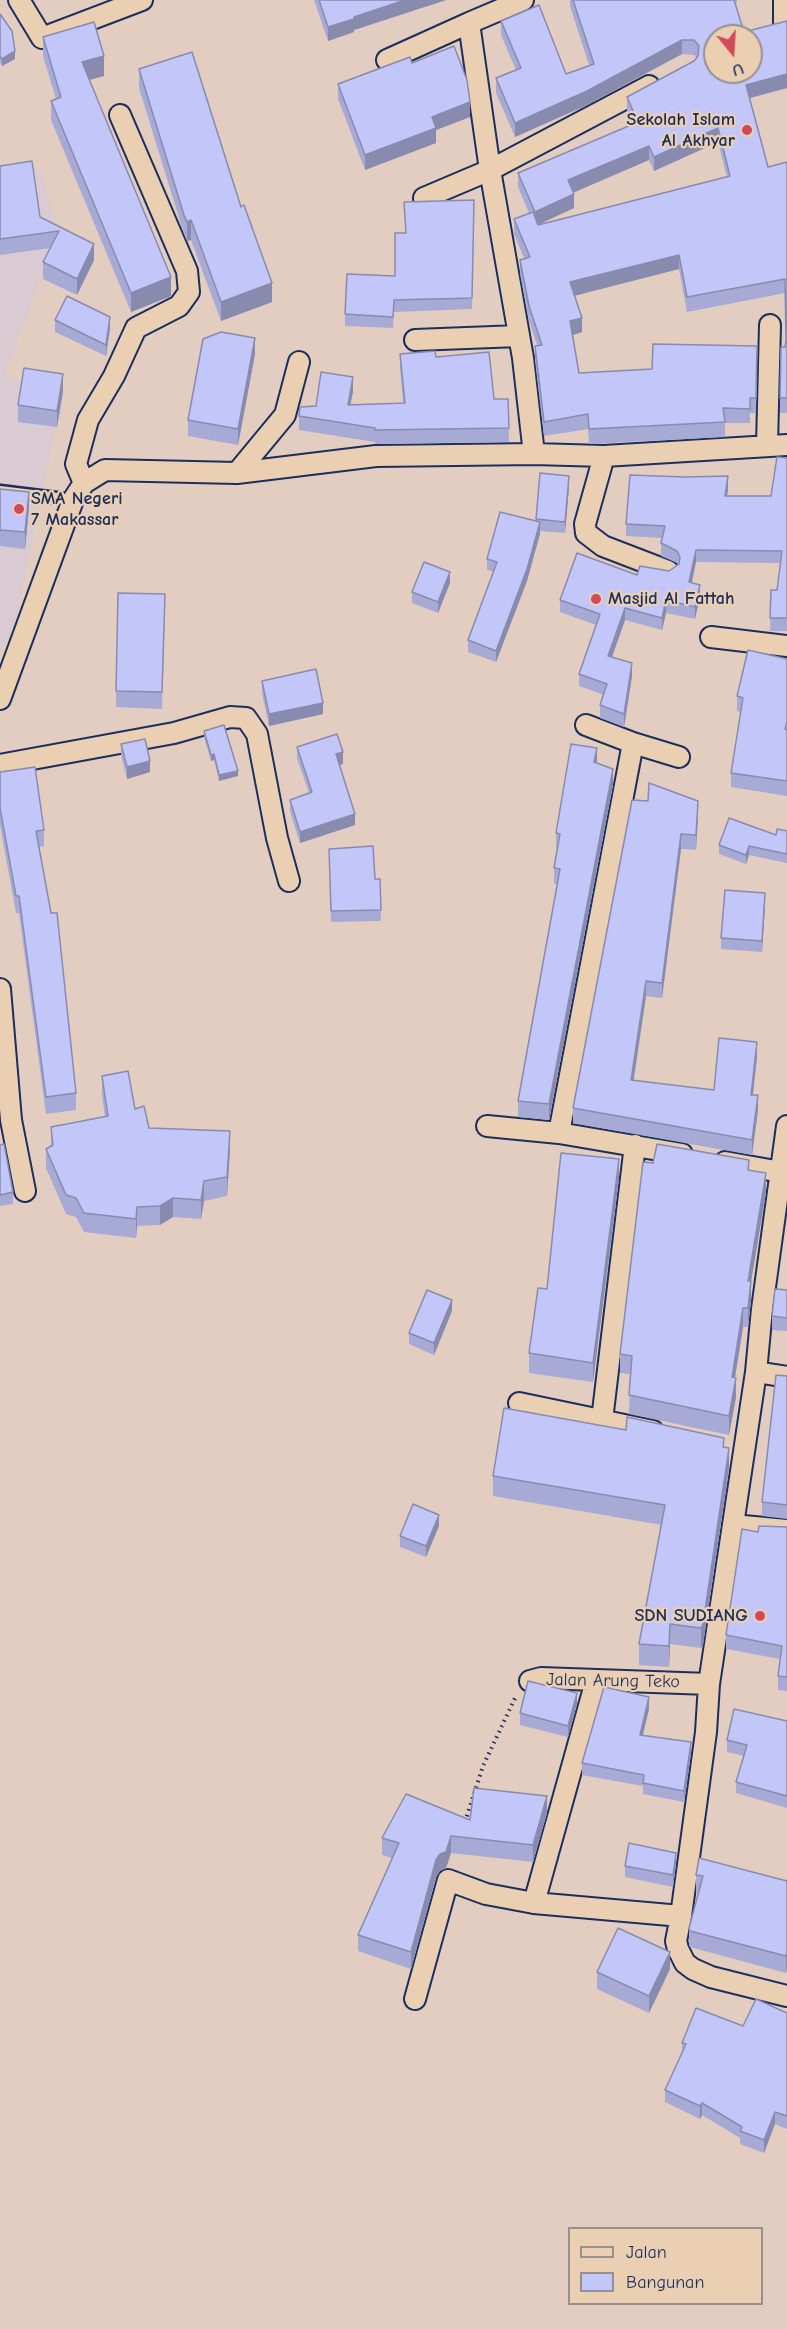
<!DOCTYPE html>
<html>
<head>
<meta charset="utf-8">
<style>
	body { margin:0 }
	#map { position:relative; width:787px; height:2329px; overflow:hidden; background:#e3cdc0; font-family:"Comic Neue",sans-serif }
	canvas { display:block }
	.legend { position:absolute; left:568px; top:2227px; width:195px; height:78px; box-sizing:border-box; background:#ebcfb2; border:2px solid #988f90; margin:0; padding:8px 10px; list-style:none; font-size:18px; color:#1b2f5e }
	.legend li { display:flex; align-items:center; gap:12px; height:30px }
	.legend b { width:30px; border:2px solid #988f90 }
	.north { position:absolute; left:703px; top:24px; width:60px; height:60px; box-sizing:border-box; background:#ebcfb2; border:2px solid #988f90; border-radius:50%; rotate:162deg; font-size:16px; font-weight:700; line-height:24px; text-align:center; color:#1b2f5e }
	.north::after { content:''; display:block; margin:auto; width:21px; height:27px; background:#d1495b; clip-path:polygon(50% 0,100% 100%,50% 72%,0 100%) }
</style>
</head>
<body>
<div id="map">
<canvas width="787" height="2329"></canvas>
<ul class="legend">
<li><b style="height:8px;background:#ebcfb2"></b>Jalan</li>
<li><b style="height:16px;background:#c2c6f8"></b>Bangunan</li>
</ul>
<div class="north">U</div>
</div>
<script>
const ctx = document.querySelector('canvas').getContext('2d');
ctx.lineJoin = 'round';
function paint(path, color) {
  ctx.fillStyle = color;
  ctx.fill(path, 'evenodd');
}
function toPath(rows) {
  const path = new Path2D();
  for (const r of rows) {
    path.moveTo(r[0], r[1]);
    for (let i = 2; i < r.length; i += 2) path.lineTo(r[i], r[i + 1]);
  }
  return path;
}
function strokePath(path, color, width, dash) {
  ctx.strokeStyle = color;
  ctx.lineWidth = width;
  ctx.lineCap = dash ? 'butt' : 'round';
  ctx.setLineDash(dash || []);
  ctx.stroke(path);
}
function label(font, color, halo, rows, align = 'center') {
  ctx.font = font + ' "Comic Neue",sans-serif';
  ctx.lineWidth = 4.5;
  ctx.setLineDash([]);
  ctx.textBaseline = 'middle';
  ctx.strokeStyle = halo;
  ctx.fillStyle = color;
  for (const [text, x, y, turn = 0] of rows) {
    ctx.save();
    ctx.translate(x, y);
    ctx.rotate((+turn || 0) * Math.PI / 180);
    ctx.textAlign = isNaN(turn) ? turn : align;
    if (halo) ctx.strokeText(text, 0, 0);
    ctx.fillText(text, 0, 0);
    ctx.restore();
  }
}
paint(toPath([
	[39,168,59,230,4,376,63,391,14,631,0,652,0,180]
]), '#d9cbd1');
const service = toPath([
	[0,491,73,500]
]);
const minor = toPath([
	[19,0,42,38,142,0],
	[523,0,469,23,490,170,523,358,534,454],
	[784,22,784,0],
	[387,60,469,23],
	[424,198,490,170,649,86],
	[415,340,519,336],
	[767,445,770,325],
	[604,456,585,524,586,533,603,546,668,571],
	[237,473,285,415,299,362],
	[84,483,76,464,88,420,114,376,136,328,179,306,189,292,187,271,120,115],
	[711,637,787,646],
	[0,699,73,500,84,483,105,470,237,473,376,456,534,454,604,456,787,445],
	[586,725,633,743,559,1133,682,1154],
	[633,743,679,757],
	[0,765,174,733,230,717,246,718,257,734,277,838,289,881],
	[0,989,11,1120,25,1191],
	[487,1126,559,1133],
	[725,1162,781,1172,787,1175],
	[756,1372,787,1377],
	[519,1403,653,1431],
	[602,1420,635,1145],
	[733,1525,787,1530],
	[530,1681,541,1678,709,1684,756,1372,762,1309,787,1126],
	[534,1903,596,1681],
	[681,1916,706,1732,709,1684],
	[415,1999,448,1880,486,1894,534,1903,681,1916,676,1941,678,1949,685,1963,693,1969,711,1977,787,1996]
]);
strokePath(service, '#1b2f5e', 15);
strokePath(minor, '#1b2f5e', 24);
strokePath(toPath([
	[465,1822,483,1766,516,1696]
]), '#1b2f5e', 4, [1.5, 4.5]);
strokePath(service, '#ebcfb2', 10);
strokePath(minor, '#ebcfb2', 20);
paint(toPath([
	[314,0,446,0,354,30,354,32,328,41],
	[570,0,737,0,736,6,744,32,787,21,787,88,750,98,768,167,787,162,787,413,780,413,781,347,785,347,786,342,785,293,687,312,679,269,574,295,582,332,573,335,579,373,652,369,757,346,756,413,750,413,750,423,725,423,725,437,589,444,588,429,544,436,535,360,535,346,537,345,529,320,520,274,520,260,524,258,514,234,514,219,529,213,518,187,518,173,633,124,627,111,627,97,694,61,697,58,694,55,682,54,587,105,515,137,496,93,496,78,516,70,501,35,501,21,566,74,589,65,570,6],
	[718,142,727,177,538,225,574,208,573,192,649,160,654,171],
	[0,14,15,59,2,66,0,63],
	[43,37,104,76,89,80,171,296,131,312,51,120,51,101,56,99,43,56],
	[412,63,470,117,436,130,436,143,365,170,338,99,338,84],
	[139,69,272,302,221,321,191,240,187,241,184,234,139,88],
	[0,166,40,217,94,260,77,295,43,279,43,262,50,248,0,255],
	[474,200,472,309,394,312,393,328,345,326,345,314,395,276,405,233],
	[55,320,110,328,106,356,55,332],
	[255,354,238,445,188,436,188,420],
	[400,354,436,357,494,399,508,399,509,442,375,444,375,442,299,430,299,416,353,391,350,405,403,403,400,368],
	[63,391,57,427,18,422,18,405],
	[787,458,787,631,770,631,771,590,777,590,781,563,696,562,692,583,700,597,695,619,666,613,662,630,625,620,612,657,632,676,624,727,600,718,600,705,604,695,579,686,579,674,596,625,560,612,560,600,637,575,669,571,678,565,677,563,661,556,661,543,663,538,626,536,626,524,728,489,727,496,771,496],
	[540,473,569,487,565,533,540,531,527,581,496,662,468,652,468,640,494,572,487,570,487,559,536,521],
	[0,489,29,508,25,549,0,546,0,548],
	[450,583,438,613,412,603,412,592],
	[165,610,162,709,116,707,116,691],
	[787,659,787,796,731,787,731,773,741,712,737,711,737,696],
	[262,681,323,714,269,726,262,693],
	[204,731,238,776,219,781,214,760,211,761,204,737],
	[121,744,150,772,127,779,121,755],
	[297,747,343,764,339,765,355,825,300,843,290,811,290,800,309,793,297,758],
	[597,763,613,785,549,1120,518,1117,518,1101,557,884,554,884,554,868,557,850,556,849,556,833],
	[0,772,44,830,44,846,39,847,76,1093,76,1110,46,1114,19,913,16,913,0,825],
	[648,801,698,816,696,850,681,849,662,998,646,996,634,1080,714,1090,757,1057,753,1095,758,1110,752,1155,573,1123,573,1108],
	[787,831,787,863,749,855,746,864,719,854,719,845,776,835],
	[329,849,375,879,380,879,381,921,331,922],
	[765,904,762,952,721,949,721,938],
	[102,1076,135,1109,149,1128,230,1150,227,1196,204,1201,201,1219,173,1217,160,1225,137,1226,136,1238,84,1232,76,1217,66,1214,46,1168,46,1149,51,1146,51,1127,105,1117,102,1095],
	[0,1145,13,1192,13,1204,0,1206],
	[749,1171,766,1192,751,1281,751,1300,748,1327,743,1327,735,1378,736,1397,729,1435,629,1414,630,1374,620,1373,620,1354],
	[619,1178,593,1382,529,1373,529,1353],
	[787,1290,787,1331,772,1330,772,1316],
	[452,1311,434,1355,409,1344,409,1333],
	[787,1376,787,1519,762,1516,762,1502],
	[724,1447,729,1468,703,1645,701,1648,670,1644,669,1667,639,1665,639,1644,662,1525,493,1496,493,1476],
	[439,1526,426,1557,400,1547,400,1536],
	[787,1527,787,1691,778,1690,778,1676,780,1659,726,1649,726,1635,758,1532],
	[577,1704,568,1737,520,1725,520,1713],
	[649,1709,643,1735,691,1753,684,1802,643,1794,643,1786,582,1775,582,1763],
	[787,1721,787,1808,736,1793,736,1782,744,1756,727,1752,727,1740],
	[547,1813,533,1862,451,1853,446,1868,440,1871,436,1877,411,1969,358,1951,358,1935,392,1858,382,1855,382,1838,470,1820],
	[676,1864,673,1887,625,1877,625,1866],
	[696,1875,787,1881,787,1968,786,1973,690,1947,689,1945,689,1928,699,1892,696,1892],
	[670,1969,649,2013,597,1989,597,1972],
	[787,2013,787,2129,775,2124,764,2153,740,2144,740,2138,702,2115,700,2119,665,2102,665,2090,682,2053,682,2043,743,2026]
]), '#a7aad5');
paint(toPath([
	[405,0,446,0,354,30,354,32,328,41,328,27,354,17],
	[682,40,682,54,587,105,515,137,515,123],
	[15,51,15,59,2,66,2,59],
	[104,56,104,76,82,82,82,62],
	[787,74,787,88,746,99,746,85],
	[470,102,470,117,436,130,436,143,365,170,365,155,432,117],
	[718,128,718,142,654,171,654,157],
	[649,146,649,160,568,195,568,180],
	[574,194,574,208,535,226,535,212],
	[191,220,191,240,187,241,187,222],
	[94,244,94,260,77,295,77,279],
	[679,255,679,269,570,297,570,282],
	[171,277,171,296,131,312,131,293],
	[272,283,272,302,221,321,221,302],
	[110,317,110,328,106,356,106,345],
	[582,318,582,332,570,336,570,321],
	[255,338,255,354,238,445,238,429],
	[63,374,63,391,57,427,57,411],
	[353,377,353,391,348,419,348,405],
	[569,476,569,487,565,533,565,522],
	[728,476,728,489,725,508,725,496],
	[29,492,29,508,25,549,25,532],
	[540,522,540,534,527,581,496,662,496,651],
	[696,550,696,562,689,595,689,582],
	[450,572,450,583,438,613,438,602],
	[700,585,700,597,695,619,695,607],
	[666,600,666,613,662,630,662,618],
	[625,608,625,620,608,668,608,656],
	[632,663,632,676,624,727,624,714],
	[323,703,323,714,269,726,269,714],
	[597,748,597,764,594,762],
	[343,752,343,764,336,766,336,754],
	[214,754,214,760,211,761,211,755],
	[150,761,150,772,127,779,127,767],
	[613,769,613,785,549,1120,549,1104],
	[238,771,238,776,219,781,219,775],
	[698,801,698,816,696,850,696,835],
	[355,814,355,825,300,843,300,832],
	[681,834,681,849,662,998,662,983],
	[749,846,749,855,746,864,746,855],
	[765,893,765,904,762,952,762,941],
	[646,981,646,996,631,1095,631,1080],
	[757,1042,757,1057,751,1110,751,1095],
	[758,1095,758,1110,752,1155,752,1140],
	[230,1131,230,1150,227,1196,227,1177],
	[619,1159,619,1178,593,1382,593,1363],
	[766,1173,766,1192,748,1300,748,1281],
	[204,1181,204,1201,201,1219,201,1200],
	[173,1198,173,1217,160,1225,160,1206],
	[137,1207,137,1226,136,1238,136,1219],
	[751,1281,751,1300,748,1327,748,1308],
	[452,1300,452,1311,434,1355,434,1343],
	[743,1308,743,1327,732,1396,732,1377],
	[736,1378,736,1397,729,1435,729,1416],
	[729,1448,729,1468,703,1645,701,1648,701,1628],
	[439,1515,439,1526,426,1557,426,1546],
	[670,1624,670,1644,669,1667,669,1646],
	[577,1693,577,1704,568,1737,568,1726],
	[649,1697,649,1709,640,1746,640,1735],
	[691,1742,691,1753,684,1802,684,1791],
	[547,1796,547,1813,533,1862,533,1845],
	[451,1836,451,1853,446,1868,440,1871,436,1877,411,1969,411,1952,436,1860],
	[676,1853,676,1864,673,1887,673,1875],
	[670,1952,670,1969,649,2013,649,1996],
	[787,1952,787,1968,786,1973,786,1956],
	[702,2103,702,2115,700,2119,700,2106],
	[775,2112,775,2124,764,2153,764,2140]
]), '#888bae');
const building = toPath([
	[319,0,405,0,354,17,354,19,328,27,319,0],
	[573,0,734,0,744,32,787,21,787,74,746,85,768,167,787,162,787,398,780,398,781,347,785,347,786,340,785,279,687,297,679,255,570,282,582,318,570,321,579,373,652,369,653,344,757,346,756,398,750,398,750,409,723,408,725,422,589,429,588,414,544,422,535,346,542,345,529,306,520,260,530,257,514,219,533,212,538,225,730,176,718,128,654,157,649,146,568,180,574,194,535,212,518,173,638,122,627,97,694,61,698,56,699,46,694,40,682,40,587,91,515,123,496,78,521,68,501,21,539,5,566,74,594,64,573,0],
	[715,36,751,36,751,72,715,72,715,36],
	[0,14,12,31,15,51,2,59,0,56,0,14],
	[94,22,104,56,82,62,171,277,131,293,51,101,61,97,43,37,94,22],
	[454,46,467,80,470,102,432,117,436,128,365,155,338,84,410,57,412,63,454,46],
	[192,52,241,207,244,205,272,283,221,302,191,220,187,222,184,215,139,69,192,52],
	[32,161,40,217,94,244,77,279,43,262,59,231,0,239,0,166,32,161],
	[474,200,472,298,394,300,393,317,345,314,347,274,395,276,395,233,406,233,404,202,474,200],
	[67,296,110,317,106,345,55,320,67,296],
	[221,332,255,338,238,429,188,420,203,339,221,332],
	[435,351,436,357,489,352,494,399,508,399,509,428,375,430,375,428,299,416,300,407,316,406,321,372,353,377,348,405,405,403,400,354,435,351],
	[24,368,63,374,57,411,18,405,24,368],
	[777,457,787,458,787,618,770,618,771,590,777,590,782,551,696,550,689,582,700,585,695,607,666,600,662,618,625,608,608,656,632,663,624,714,600,705,607,684,579,674,600,614,560,600,577,553,637,575,640,566,669,571,679,564,680,557,677,551,661,543,665,526,626,524,630,475,685,477,728,476,725,496,771,496,777,457],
	[540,473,569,476,565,522,536,519,540,473],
	[0,489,29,492,25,532,0,530,0,531,0,489],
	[500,512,540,522,527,569,496,651,468,640,497,562,487,559,500,512],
	[424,562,450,572,438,602,412,592,424,562],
	[118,593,165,594,162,692,116,691,118,593],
	[748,650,787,659,787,721,785,729,787,730,787,781,731,773,743,698,737,696,748,650],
	[316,669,323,703,269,714,262,681,316,669],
	[224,725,238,771,219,775,214,754,211,755,204,731,224,725],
	[337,734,343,752,336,754,355,814,300,832,290,800,312,792,297,747,337,734],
	[145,739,150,761,127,767,121,744,145,739],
	[571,744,597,748,594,762,613,769,549,1104,518,1101,560,869,554,868,560,834,556,833,571,744],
	[35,767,44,830,36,831,51,913,57,913,76,1093,46,1097,19,896,16,896,0,808,0,772,35,767],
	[649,783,698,801,696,835,681,834,662,983,646,981,631,1080,714,1090,719,1038,757,1042,751,1095,758,1095,752,1140,573,1108,632,800,648,801,649,783],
	[729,818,776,835,777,829,787,831,787,854,749,846,746,855,719,845,729,818],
	[373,846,375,879,380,879,381,910,331,911,329,849,373,846],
	[725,890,765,893,762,941,721,938,725,890],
	[128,1071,135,1109,144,1106,149,1128,230,1131,227,1177,204,1181,201,1200,173,1198,160,1206,137,1207,136,1219,84,1213,76,1198,66,1195,46,1149,53,1145,51,1127,108,1116,102,1076,128,1071],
	[4,1144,13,1192,0,1195,0,1145,4,1144],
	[657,1144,749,1160,748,1170,766,1173,748,1281,751,1281,748,1308,743,1308,732,1377,736,1378,729,1416,629,1395,632,1356,620,1354,643,1162,653,1163,657,1144],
	[561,1153,619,1159,593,1363,529,1353,538,1288,547,1289,561,1153],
	[775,1289,787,1290,787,1318,772,1316,775,1289],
	[427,1290,452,1300,434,1343,409,1333,427,1290],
	[776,1375,787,1376,787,1505,762,1502,776,1375],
	[504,1408,626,1430,627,1417,724,1438,723,1447,729,1448,703,1624,701,1628,670,1624,669,1646,639,1644,665,1505,493,1476,504,1408],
	[413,1504,439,1515,426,1546,400,1536,413,1504],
	[759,1526,787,1527,787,1677,778,1676,782,1646,726,1635,742,1529,758,1532,759,1526],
	[528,1681,577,1693,568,1726,520,1713,528,1681],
	[604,1687,649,1697,640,1735,691,1742,684,1791,643,1783,644,1775,582,1763,604,1687],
	[734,1709,787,1721,787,1796,736,1782,747,1745,727,1740,734,1709],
	[474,1788,547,1796,533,1845,451,1836,446,1852,440,1854,436,1860,411,1952,358,1935,399,1843,382,1838,406,1794,470,1820,474,1788],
	[629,1843,676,1853,673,1875,625,1866,629,1843],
	[699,1858,787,1881,787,1952,786,1956,690,1931,689,1928,703,1876,696,1875,699,1858],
	[618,1928,670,1952,649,1996,597,1972,618,1928],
	[756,1999,787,2013,787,2116,775,2112,764,2140,740,2131,742,2127,702,2103,700,2106,665,2090,686,2044,682,2043,696,2008,743,2026,756,1999]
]);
paint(building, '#c2c6f8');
strokePath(building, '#888bae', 1.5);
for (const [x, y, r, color] of [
	[747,130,6,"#d1495b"],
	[19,509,6,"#d1495b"],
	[596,599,6,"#d1495b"],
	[760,1616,6,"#d1495b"]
]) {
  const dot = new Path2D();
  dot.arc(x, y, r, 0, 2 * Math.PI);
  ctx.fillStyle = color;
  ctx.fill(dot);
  strokePath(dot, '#ebcfb2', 2);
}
label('bold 18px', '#1b2f5e', '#ebcfb2', [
	["Sekolah Islam",735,120],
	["Al Akhyar",735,141],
	["SMA Negeri",31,499,"left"],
	["7 Makassar",31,520,"left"],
	["Masjid Al Fattah",608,599,"left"],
	["SDN SUDIANG",748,1616]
], 'right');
label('18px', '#1b2f5e', '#ebcfb2', [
	["Jalan Arung Teko",613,1681,1]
]);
</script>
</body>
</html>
